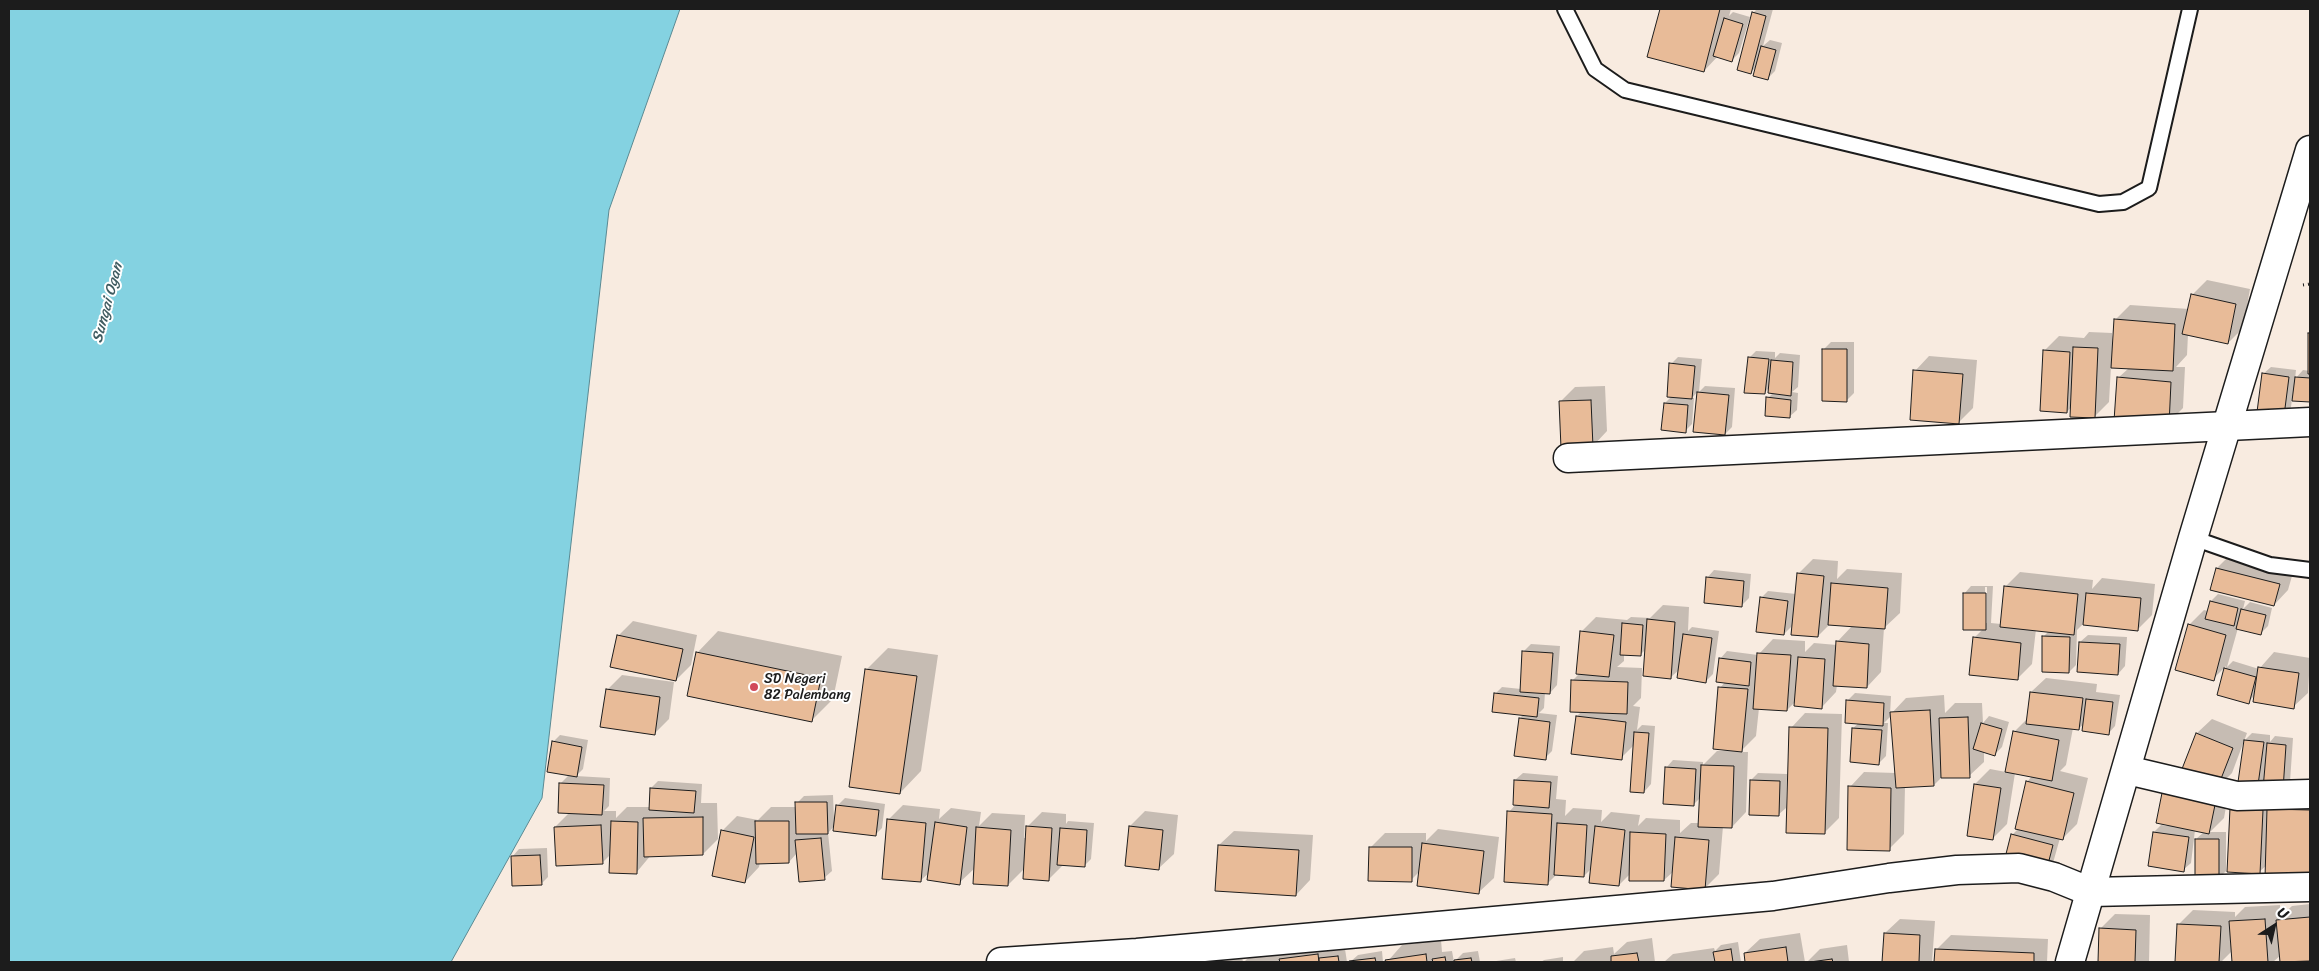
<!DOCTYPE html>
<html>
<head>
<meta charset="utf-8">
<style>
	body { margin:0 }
	#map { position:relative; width:2319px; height:971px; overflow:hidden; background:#f8ebe0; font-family:Sriracha,sans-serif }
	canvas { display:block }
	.frame { position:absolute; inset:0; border:10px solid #1c1c1c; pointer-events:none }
	.north { position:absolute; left:2249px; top:901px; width:50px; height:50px; -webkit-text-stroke:4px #fff; paint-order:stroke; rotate:35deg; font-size:14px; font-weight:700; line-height:20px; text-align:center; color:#1c1c1c }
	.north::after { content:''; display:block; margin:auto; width:18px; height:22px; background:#1c1c1c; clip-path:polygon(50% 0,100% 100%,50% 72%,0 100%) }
</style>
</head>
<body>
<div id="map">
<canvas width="2319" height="971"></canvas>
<div class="frame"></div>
<div class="north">U</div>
</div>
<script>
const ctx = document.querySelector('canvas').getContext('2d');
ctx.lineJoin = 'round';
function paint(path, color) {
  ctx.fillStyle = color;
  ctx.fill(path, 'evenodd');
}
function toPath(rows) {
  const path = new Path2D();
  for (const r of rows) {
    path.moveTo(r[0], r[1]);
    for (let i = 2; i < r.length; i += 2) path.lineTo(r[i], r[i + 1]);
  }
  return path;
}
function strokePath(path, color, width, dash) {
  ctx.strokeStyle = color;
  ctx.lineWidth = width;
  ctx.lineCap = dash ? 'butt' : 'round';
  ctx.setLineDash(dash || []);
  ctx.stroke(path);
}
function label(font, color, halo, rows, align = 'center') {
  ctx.font = font + ' Sriracha,sans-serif';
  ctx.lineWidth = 4;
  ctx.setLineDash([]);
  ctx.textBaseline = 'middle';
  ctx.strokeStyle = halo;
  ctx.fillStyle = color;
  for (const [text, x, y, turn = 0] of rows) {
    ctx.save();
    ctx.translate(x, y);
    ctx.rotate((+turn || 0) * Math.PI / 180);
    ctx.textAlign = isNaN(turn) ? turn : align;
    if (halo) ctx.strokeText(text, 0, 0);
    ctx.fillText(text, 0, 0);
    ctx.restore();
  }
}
const water = toPath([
	[9,9,680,9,609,210,542,798,451,962,9,962,9,9]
]);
paint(water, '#84d2e1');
strokePath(water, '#5a8992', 1);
paint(toPath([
	[1661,9,1731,9,1729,16,1733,12,1750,17,1739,53,1732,60,1718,56,1704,71,1649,56],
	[1757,9,1773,9,1763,46,1770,40,1782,43,1775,71,1768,78,1757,66,1751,72,1753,13],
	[2207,280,2250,289,2243,328,2228,343,2188,334,2187,355,2176,367,2185,367,2183,408,2168,423,2118,378,2129,368,2111,366,2109,402,2094,417,2072,406,2067,412,2044,351,2059,336,2084,338,2089,332,2112,333,2112,344,2114,344,2115,320,2130,305,2189,309,2192,295],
	[2310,332,2310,401,2292,399,2291,407,2284,415,2263,374,2271,367,2296,370,2295,379,2303,370,2310,371],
	[1831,342,1854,342,1854,393,1847,400,1824,349],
	[1756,351,1775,352,1775,358,1780,353,1800,355,1798,387,1792,392,1798,393,1797,410,1789,417,1768,398,1773,393,1770,387,1764,393,1749,358],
	[1929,356,1977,360,1973,408,1958,423,1915,371],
	[1678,357,1702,359,1699,392,1705,386,1735,388,1732,427,1725,434,1695,431,1698,391,1692,398,1694,398,1692,424,1685,431,1665,403,1672,396,1671,364],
	[1605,386,1607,431,1593,446,1561,401,1575,387],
	[2232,553,2294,569,2288,590,2274,605,2212,589,2217,568],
	[1813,559,1838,561,1837,579,1847,569,1902,573,1900,613,1884,628,1881,672,1867,687,1837,685,1836,692,1822,707,1796,701,1787,710,1759,708,1756,736,1740,752,1748,752,1746,812,1732,827,1723,826,1719,874,1705,888,1674,871,1664,880,1631,873,1619,885,1592,868,1584,876,1557,874,1548,883,1509,812,1516,804,1515,780,1523,773,1558,776,1556,799,1566,800,1565,816,1573,808,1602,810,1601,822,1611,812,1640,815,1638,826,1646,818,1680,820,1680,833,1691,823,1700,823,1701,797,1694,804,1666,768,1673,760,1703,762,1703,765,1717,751,1727,751,1720,688,1725,682,1720,659,1727,651,1758,655,1773,639,1805,641,1805,652,1814,643,1837,645,1837,642,1853,625,1830,624,1818,636,1793,625,1784,634,1761,598,1768,591,1796,594,1798,574],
	[1714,570,1751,574,1749,598,1742,605,1707,578],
	[2020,572,2093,580,2092,589,2102,578,2155,584,2152,615,2137,630,2083,624,2077,630,2076,665,2069,672,2043,637,2049,631,2036,629,2032,664,2017,679,1974,638,1983,629,1964,594,1971,586,1993,586,1991,623,2001,624,2005,587],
	[1985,587,1987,587,1987,623,1985,623],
	[2218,594,2245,601,2243,609,2250,602,2272,608,2268,626,2261,633,2238,628,2227,667,2233,661,2259,669,2274,652,2310,658,2308,693,2293,707,2255,695,2248,702,2218,694,2226,666,2213,679,2189,625,2204,610,2208,611,2211,601],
	[1663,605,1689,607,1688,631,1692,627,1719,631,1713,674,1706,681,1680,669,1671,677,1646,649,1640,655,1624,654,1624,661,1617,667,1642,668,1641,698,1633,706,1640,707,1637,730,1642,725,1655,726,1651,784,1644,792,1634,745,1621,758,1577,716,1582,711,1572,681,1580,673,1581,632,1596,617,1627,620,1631,617,1650,618],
	[633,621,697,635,691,665,676,680,618,636],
	[718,631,842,656,833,699,812,720,697,653],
	[2088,635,2127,637,2125,666,2118,674,2080,642],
	[1531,644,1560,646,1557,685,1550,693,1545,692,1544,708,1539,713,1557,715,1552,751,1545,758,1520,718,1524,714,1495,694,1502,687,1521,689,1523,652],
	[888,648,938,655,921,771,900,793,867,669],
	[622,675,674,682,669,719,654,734,607,690],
	[2046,678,2097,684,2096,692,2120,695,2115,726,2108,734,2084,724,2078,729,2073,728,2066,765,2060,771,2088,778,2077,824,2062,839,2060,838,2053,863,2046,871,2012,835,2019,828,2027,782,2032,776,2015,773,2007,824,1992,839,1968,835,1975,784,1990,769,2006,772,2014,732,2028,718,2031,692],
	[1855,693,1891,696,1890,715,1906,698,1944,695,1945,713,1955,703,1982,703,1983,723,1989,716,2009,722,2002,747,1995,754,1984,751,1984,762,1969,776,1942,777,1934,785,1905,786,1904,834,1889,849,1850,787,1864,772,1896,773,1892,715,1884,723,1888,723,1886,756,1879,763,1853,728,1859,723,1848,700],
	[1805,713,1842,714,1839,818,1825,832,1791,728],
	[2212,719,2247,733,2232,773,2217,788,2229,790,2224,818,2210,832,2226,832,2226,871,2219,878,2196,839,2204,832,2195,830,2191,863,2183,870,2154,832,2161,825,2168,826,2163,794,2178,779,2197,733],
	[2252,733,2270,735,2270,742,2275,736,2293,738,2290,782,2257,790,2244,741],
	[560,735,588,740,583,769,576,776,610,778,609,806,604,811,616,811,616,818,627,807,650,807,651,788,658,781,702,784,701,803,717,803,718,839,703,854,651,855,636,873,611,854,602,863,555,827,570,812,561,783,569,775,553,742],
	[1758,773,1787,774,1786,808,1778,815,1751,780],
	[833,795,834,819,837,806,845,798,885,804,882,828,875,835,835,825,828,833,832,871,824,878,797,853,789,862,760,862,759,867,745,882,722,831,737,816,758,820,771,807,797,807,797,803,804,796],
	[2310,796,2310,879,2267,865,2259,872,2231,809],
	[903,805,940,809,939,819,951,808,981,812,979,826,992,813,1025,815,1024,838,1027,838,1027,827,1042,812,1066,814,1066,824,1068,821,1094,823,1091,859,1084,866,1064,864,1049,879,1025,868,1008,885,975,868,959,883,930,872,920,881,888,820],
	[1145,811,1178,815,1174,854,1159,868,1126,865,1130,826],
	[1438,829,1499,837,1494,878,1479,892,1420,871,1411,880,1370,848,1385,833,1426,833,1426,841],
	[1234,831,1313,835,1310,880,1296,895,1219,845],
	[547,848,548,877,541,884,512,857,519,849],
	[2310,904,2310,959,2281,962,2281,955,2273,962,2233,962,2232,951,2221,962,2177,962,2178,925,2193,910,2235,912,2235,917,2245,907,2280,905,2280,917,2292,906],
	[2115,914,2150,915,2149,962,2099,962,2100,929],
	[1900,919,1935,921,1932,962,1883,962,1885,933],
	[1800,933,1805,962,1746,962,1745,953,1760,939],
	[1951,935,2048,939,2047,962,1936,962,1936,950],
	[1652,938,1655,962,1573,962,1584,951,1613,947,1614,954,1627,942],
	[1332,940,1334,951,1345,949,1347,962,1244,962,1254,952],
	[1441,940,1442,952,1452,951,1454,962,1463,953,1478,951,1480,962,1387,962,1402,945],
	[1738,942,1741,962,1664,962,1673,954,1714,948,1715,951,1721,945],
	[1847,945,1849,962,1807,962,1820,949],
	[1382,951,1383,962,1350,962,1358,955],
	[1241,952,1243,962,1206,962,1213,956],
	[1563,957,1563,962,1541,962,1544,960],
	[1515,958,1516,962,1489,962,1490,962]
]), '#0003');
const building = toPath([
	[1660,9,1720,9,1704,72,1647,57,1660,9],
	[1752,12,1766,16,1751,74,1737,70,1752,12],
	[1724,18,1743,24,1732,62,1713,56,1724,18],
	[1761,46,1776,50,1768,80,1753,76,1761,46],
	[2191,294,2236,304,2228,344,2182,334,2191,294],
	[2114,319,2175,324,2173,371,2111,368,2114,319],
	[2308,333,2310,333,2310,374,2308,374,2308,333],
	[2073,347,2098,348,2095,418,2070,417,2073,347],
	[1822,349,1847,349,1847,402,1822,401,1822,349],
	[2043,350,2070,352,2067,413,2040,411,2043,350],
	[1748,357,1769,359,1765,394,1744,393,1748,357],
	[1771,360,1793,362,1791,396,1768,393,1771,360],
	[1669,363,1695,366,1692,399,1667,397,1669,363],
	[1913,370,1963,374,1959,424,1910,420,1913,370],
	[2262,373,2289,377,2284,416,2257,412,2262,373],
	[2117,377,2171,382,2169,425,2114,421,2117,377],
	[2295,377,2310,378,2310,402,2292,401,2295,377],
	[1697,392,1729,395,1725,435,1693,432,1697,392],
	[1766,397,1791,400,1790,418,1765,416,1766,397],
	[1591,400,1593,447,1561,448,1559,401,1591,400],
	[1664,403,1688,405,1686,433,1661,430,1664,403],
	[2216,568,2280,584,2274,606,2210,590,2216,568],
	[1797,573,1824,576,1818,637,1791,635,1797,573],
	[1706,577,1744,581,1742,607,1704,603,1706,577],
	[1831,583,1888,588,1885,629,1828,625,1831,583],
	[2004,586,2078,594,2074,635,2000,627,2004,586],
	[1963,593,1986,593,1986,630,1963,630,1963,593],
	[2086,593,2141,598,2138,631,2083,625,2086,593],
	[1760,597,1788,601,1784,635,1756,632,1760,597],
	[2210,601,2238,608,2234,626,2205,619,2210,601],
	[2241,609,2266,615,2261,635,2236,629,2241,609],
	[1647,619,1675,622,1671,679,1643,676,1647,619],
	[1622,623,1643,625,1641,656,1620,655,1622,623],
	[2188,624,2226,635,2214,681,2175,670,2188,624],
	[1580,631,1614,635,1609,677,1576,674,1580,631],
	[1683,634,1712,638,1706,683,1677,678,1683,634],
	[617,635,683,649,676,681,610,667,617,635],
	[2042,636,2070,637,2069,673,2042,672,2042,636],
	[1973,637,2021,643,2018,680,1969,675,1973,637],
	[1836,641,1869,644,1867,688,1833,686,1836,641],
	[2079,642,2120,644,2118,675,2077,672,2079,642],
	[1522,651,1553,653,1550,694,1520,692,1522,651],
	[696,652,821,678,812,722,687,696,696,652],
	[1757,653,1791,655,1787,711,1753,709,1757,653],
	[1798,657,1825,659,1822,709,1794,706,1798,657],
	[1719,658,1751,662,1749,686,1716,682,1719,658],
	[2258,667,2299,673,2294,709,2253,702,2258,667],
	[2224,668,2256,677,2249,704,2217,695,2224,668],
	[865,669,917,676,900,794,849,787,865,669],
	[1571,680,1628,682,1627,714,1570,712,1571,680],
	[1718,687,1748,689,1742,752,1713,749,1718,687],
	[606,689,660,697,655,735,600,727,606,689],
	[2030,692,2083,698,2079,730,2026,724,2030,692],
	[1494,693,1539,698,1537,717,1492,712,1494,693],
	[2086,699,2113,702,2109,735,2082,731,2086,699],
	[1846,700,1884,703,1883,726,1845,723,1846,700],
	[1930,710,1934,786,1896,788,1890,712,1930,710],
	[1576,716,1626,722,1622,760,1571,754,1576,716],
	[1968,717,1970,778,1941,778,1939,718,1968,717],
	[1519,718,1550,722,1546,760,1514,756,1519,718],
	[1981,723,2002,729,1995,756,1973,749,1981,723],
	[1789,727,1828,728,1825,834,1786,833,1789,727],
	[1852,728,1882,730,1879,765,1850,762,1852,728],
	[2013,731,2059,740,2052,781,2005,772,2013,731],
	[1634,732,1649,733,1644,793,1630,792,1634,732],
	[2196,733,2233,748,2217,789,2180,774,2196,733],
	[2244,740,2264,742,2257,792,2237,789,2244,740],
	[552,741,582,747,577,777,547,772,552,741],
	[2267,743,2286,745,2283,790,2263,789,2267,743],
	[1701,765,1734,766,1732,828,1698,827,1701,765],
	[1665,767,1696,769,1694,806,1663,804,1665,767],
	[1514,780,1551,782,1549,808,1513,805,1514,780],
	[1750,780,1780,781,1779,816,1749,815,1750,780],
	[2026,781,2074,793,2063,840,2015,829,2026,781],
	[559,783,604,785,602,815,558,813,559,783],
	[1974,784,2001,788,1993,840,1967,836,1974,784],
	[1848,786,1891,788,1890,851,1847,850,1848,786],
	[650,788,696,791,694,813,649,810,650,788],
	[2162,793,2215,805,2209,834,2156,823,2162,793],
	[795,802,827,802,828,834,796,834,795,802],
	[836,805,879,810,876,836,833,831,836,805],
	[2230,808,2263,810,2260,874,2227,872,2230,808],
	[2267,809,2310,810,2310,880,2265,878,2267,809],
	[1507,811,1552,814,1548,885,1504,882,1507,811],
	[703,817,703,855,644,857,643,818,703,817],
	[887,819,926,823,921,882,882,879,887,819],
	[611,821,638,822,637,874,609,873,611,821],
	[755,821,789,821,789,863,756,864,755,821],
	[935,822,967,827,960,885,927,880,935,822],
	[1557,823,1587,825,1584,877,1554,875,1557,823],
	[601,825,603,864,556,866,554,827,601,825],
	[1026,826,1052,828,1049,881,1023,879,1026,826],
	[1129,826,1163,830,1159,870,1125,866,1129,826],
	[1595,826,1625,830,1619,886,1589,883,1595,826],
	[976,827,1011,830,1008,886,973,884,976,827],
	[1060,828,1087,830,1085,867,1057,865,1060,828],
	[721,830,754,837,745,883,712,876,721,830],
	[1630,832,1666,834,1664,881,1629,881,1630,832],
	[2153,832,2189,837,2184,872,2148,866,2153,832],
	[2011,834,2053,845,2046,872,2004,862,2011,834],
	[1675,837,1709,840,1705,890,1671,887,1675,837],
	[821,838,825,880,799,882,795,840,821,838],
	[2195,839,2219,839,2219,879,2195,878,2195,839],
	[1422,843,1484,851,1479,894,1417,886,1422,843],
	[1218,845,1299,850,1296,896,1215,891,1218,845],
	[1369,847,1412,847,1412,882,1368,881,1369,847],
	[540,855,542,885,512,886,511,856,540,855],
	[2310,917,2310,961,2280,962,2276,920,2310,917],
	[2265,919,2268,962,2232,962,2229,921,2265,919],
	[2177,924,2221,926,2219,962,2175,962,2177,924],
	[2099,928,2136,930,2135,962,2098,962,2099,928],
	[1884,933,1920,935,1919,962,1882,962,1884,933],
	[1786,947,1788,962,1745,962,1744,953,1786,947],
	[1731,949,1733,962,1715,962,1713,952,1731,949],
	[1935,949,2034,953,2034,962,1934,962,1935,949],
	[1637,953,1639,962,1611,962,1611,956,1637,953],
	[1318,954,1319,962,1280,962,1279,959,1318,954],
	[1426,954,1427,962,1386,962,1385,960,1426,954],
	[1338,956,1339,962,1319,962,1319,958,1338,956],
	[1445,957,1446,962,1433,962,1432,959,1445,957],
	[1375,958,1376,962,1349,962,1349,961,1375,958],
	[1471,958,1472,962,1454,962,1454,960,1471,958],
	[1832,959,1833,962,1810,962,1832,959]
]);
paint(building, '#e8bb98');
strokePath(building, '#1c1c1c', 1);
const service = toPath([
	[1565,9,1595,69,1625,90,2099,204,2123,202,2149,188,2190,9],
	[2193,538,2270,565,2310,570]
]);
const minor = toPath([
	[1568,458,2310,422],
	[2127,770,2237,796,2310,794],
	[1001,962,1137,953,1773,896,1889,878,1957,870,2019,868,2054,877,2091,892,2310,887]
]);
const tertiary = toPath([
	[2070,962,2193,538,2310,150]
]);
strokePath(service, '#1c1c1c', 18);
strokePath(minor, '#1c1c1c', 31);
strokePath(tertiary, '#1c1c1c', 31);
strokePath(toPath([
	[2303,285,2310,284]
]), '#1c1c1c', 3, [1, 4]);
strokePath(service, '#fff', 14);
strokePath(minor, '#fff', 28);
strokePath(tertiary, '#fff', 28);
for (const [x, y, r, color] of [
	[754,687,5,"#d1495b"]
]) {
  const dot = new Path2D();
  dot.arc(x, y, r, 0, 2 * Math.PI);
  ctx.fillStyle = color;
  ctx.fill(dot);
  strokePath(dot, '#fff', 2);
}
label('14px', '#1c1c1c', '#fff', [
	["SD Negeri",764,679],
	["82 Palembang",764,695]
], 'left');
label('italic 15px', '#405c61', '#fff', [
	["Sungai Ogan",108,303,-75]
]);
</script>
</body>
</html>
